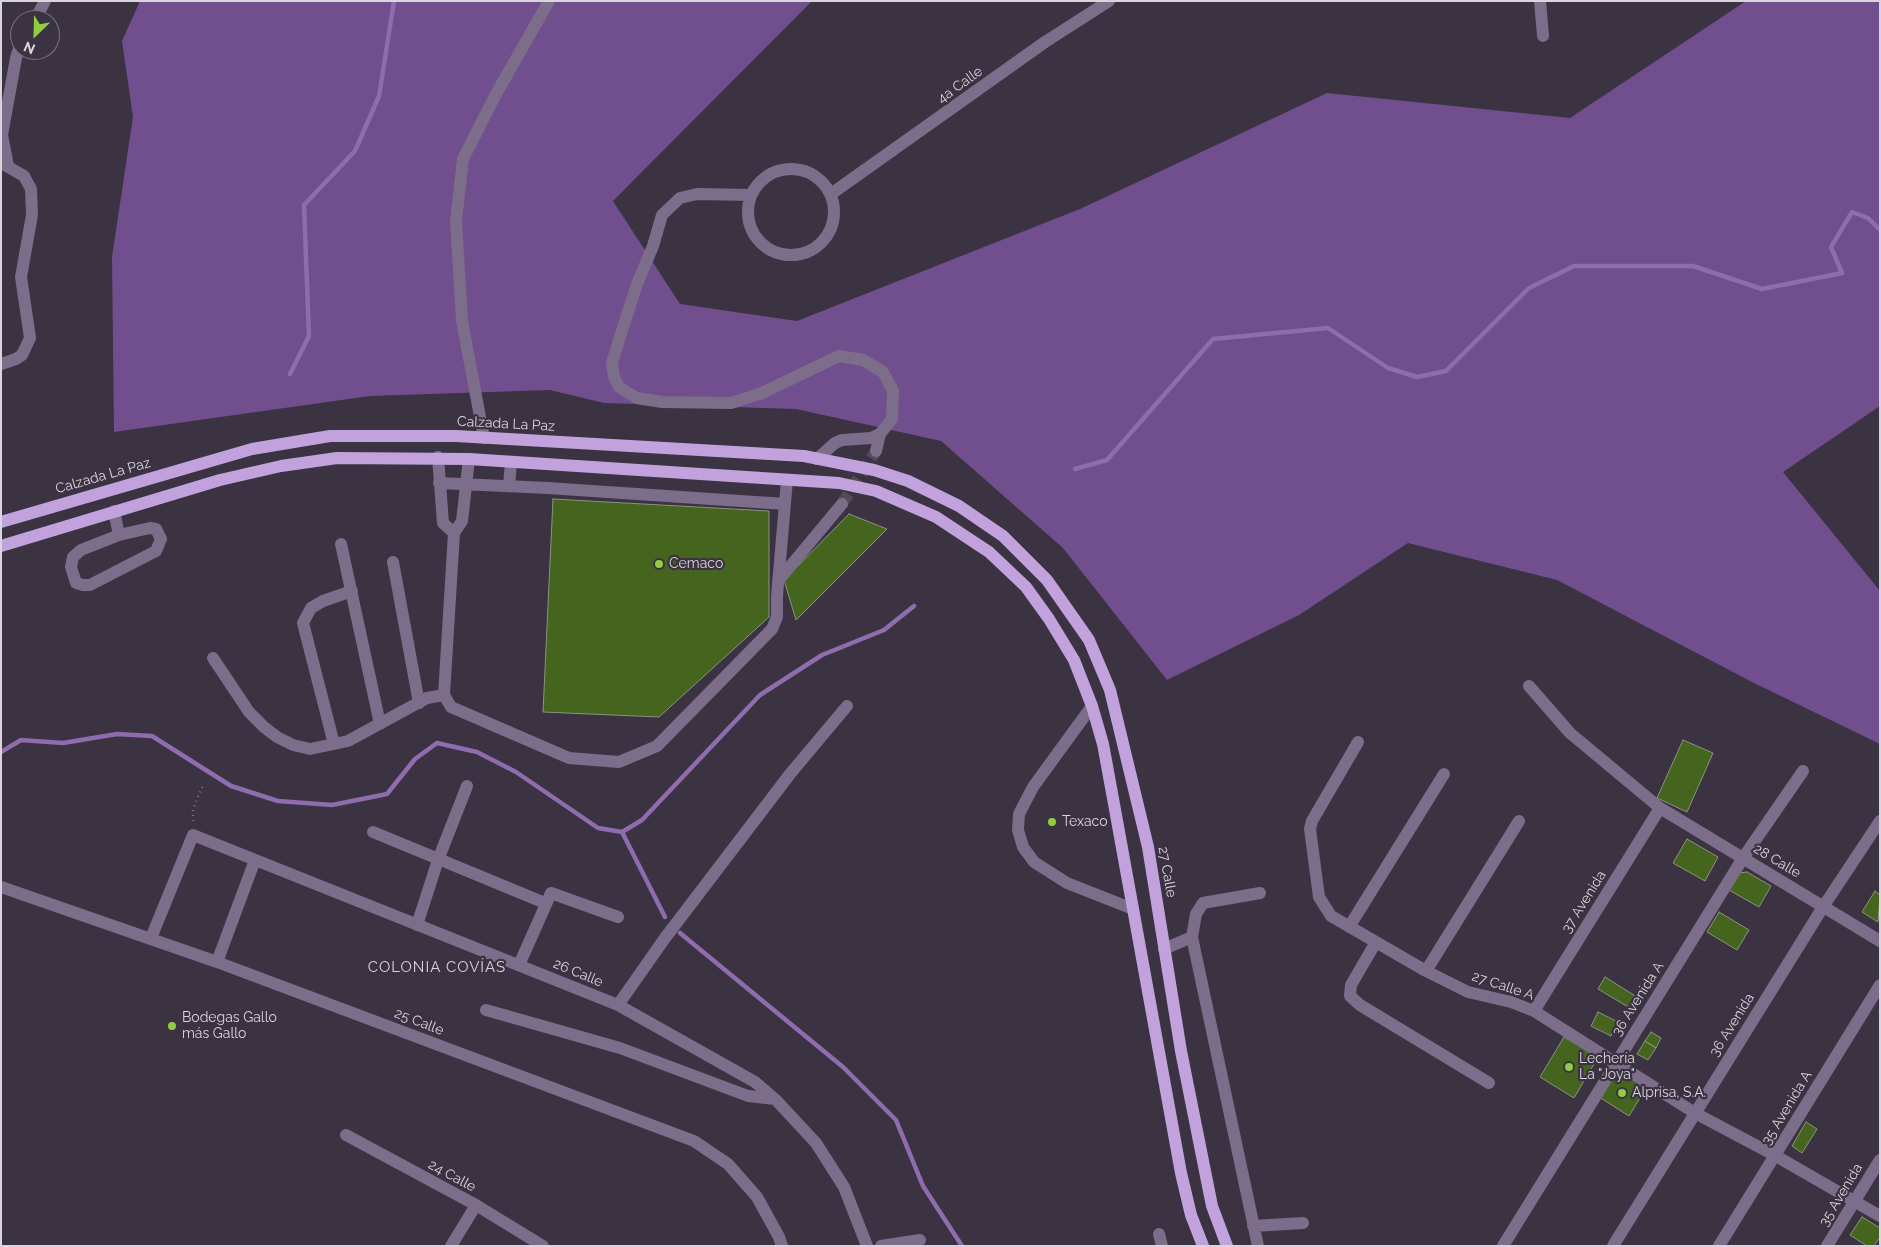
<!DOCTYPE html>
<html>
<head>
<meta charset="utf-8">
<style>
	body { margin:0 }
	#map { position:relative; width:1881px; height:1247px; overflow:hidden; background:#3b3242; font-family:Raleway,sans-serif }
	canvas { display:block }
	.frame { position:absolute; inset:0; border:2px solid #dad4df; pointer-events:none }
	.north { position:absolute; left:10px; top:10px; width:50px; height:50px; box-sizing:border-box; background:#3b3242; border:1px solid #7b7381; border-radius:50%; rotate:204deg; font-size:14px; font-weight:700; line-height:20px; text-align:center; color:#dad4df }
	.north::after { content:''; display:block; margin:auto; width:18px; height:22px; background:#90cd41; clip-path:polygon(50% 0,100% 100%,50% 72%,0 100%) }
</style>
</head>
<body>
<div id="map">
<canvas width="1881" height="1247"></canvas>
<div class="frame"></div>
<div class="north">N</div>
</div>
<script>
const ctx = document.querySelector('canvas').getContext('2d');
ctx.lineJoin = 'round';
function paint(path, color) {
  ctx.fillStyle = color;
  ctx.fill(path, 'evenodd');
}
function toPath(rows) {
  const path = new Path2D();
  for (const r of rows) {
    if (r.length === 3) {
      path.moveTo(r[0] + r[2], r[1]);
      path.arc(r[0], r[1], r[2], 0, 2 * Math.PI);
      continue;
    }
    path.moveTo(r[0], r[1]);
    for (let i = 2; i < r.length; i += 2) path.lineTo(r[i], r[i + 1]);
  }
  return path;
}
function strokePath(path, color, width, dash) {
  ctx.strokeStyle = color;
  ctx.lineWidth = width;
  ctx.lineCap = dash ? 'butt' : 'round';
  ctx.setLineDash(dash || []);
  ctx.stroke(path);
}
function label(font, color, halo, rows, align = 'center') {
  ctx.font = font + ' Raleway,sans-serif';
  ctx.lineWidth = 4.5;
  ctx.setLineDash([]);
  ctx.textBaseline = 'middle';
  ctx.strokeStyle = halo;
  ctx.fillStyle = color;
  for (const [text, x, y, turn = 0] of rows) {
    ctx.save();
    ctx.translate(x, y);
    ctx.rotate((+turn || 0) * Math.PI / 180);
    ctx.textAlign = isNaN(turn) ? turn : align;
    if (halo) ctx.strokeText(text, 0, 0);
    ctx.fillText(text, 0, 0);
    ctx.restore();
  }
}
paint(toPath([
	[140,1,812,1,613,201,680,304,797,321,1080,209,1327,93,1570,118,1746,1,1880,1,1880,406,1783,472,1880,591,1880,744,1754,683,1557,580,1408,543,1299,615,1167,680,1063,548,941,441,796,409,604,403,550,390,370,396,114,432,112,257,133,117,122,41]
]), '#714e8d');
strokePath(toPath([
	[290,374,309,336,304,205,355,151,379,96,394,1],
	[1075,469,1107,460,1213,339,1328,328,1388,368,1417,377,1446,371,1529,288,1574,266,1693,266,1762,289,1842,273,1831,247,1852,212,1868,218,1880,230],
	[1,752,21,740,63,743,117,734,152,736,231,786,278,801,332,805,387,794,415,759,437,743,477,752,516,772,598,828,622,832,642,820,760,695,822,655,884,630,914,606],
	[622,832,665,917],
	[680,933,843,1067,896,1120,923,1186,962,1246]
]), '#8e6cad', 4.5);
const building = toPath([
	[553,499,769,511,769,617,659,717,543,712,553,499],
	[849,514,887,529,796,620,784,580,849,514],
	[1683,740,1713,753,1687,812,1657,798,1683,740],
	[1687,839,1718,857,1705,881,1673,863,1687,839],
	[1747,872,1771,886,1759,907,1729,890,1739,873,1747,872],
	[1875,891,1880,895,1878,922,1862,912,1875,891],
	[1719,912,1749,930,1737,950,1707,932,1719,912],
	[1605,977,1637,997,1630,1008,1598,989,1605,977],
	[1598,1012,1618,1022,1611,1036,1591,1026,1598,1012],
	[1651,1032,1661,1038,1656,1048,1645,1041,1651,1032],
	[1564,1037,1598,1057,1574,1098,1540,1077,1564,1037],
	[1645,1041,1656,1048,1648,1060,1637,1054,1645,1041],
	[1622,1073,1646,1088,1629,1116,1599,1097,1613,1075,1622,1073],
	[1806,1122,1817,1129,1802,1153,1792,1146,1806,1122],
	[1862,1217,1880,1228,1880,1237,1874,1246,1867,1246,1850,1235,1862,1217]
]);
paint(building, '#45641d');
strokePath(building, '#8a9481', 1);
strokePath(toPath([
	[842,504,876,451]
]), '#534a5a', 12, [12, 6]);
strokePath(toPath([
	[193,821,193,809,203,785]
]), '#776f7d', 2.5, [1, 4]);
strokePath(toPath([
	[1540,1,1543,36],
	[35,20,45,1],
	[1,163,24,176,31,189,32,215,21,277,30,338,22,355,16,359,1,364],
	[8,166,2,135,16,58,20,46],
	[791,212,43],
	[831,194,1045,42,1109,1],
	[751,195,697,194,680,198,662,215,653,246,637,284,619,340,612,363,614,377,619,387,637,398,662,402,731,403,762,393,839,356,863,360,883,372,893,391,892,419,880,434,871,438,842,440,835,443,817,459],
	[484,438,462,321,456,221,463,159,496,94,549,1],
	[876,451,880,434],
	[438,457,443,523,454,533],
	[469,459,462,521,454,533,444,695,451,707,569,758,619,762,657,746,772,629,777,617,777,596,787,480],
	[439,483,548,488,785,504],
	[509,486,511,462],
	[114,511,119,535],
	[150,528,156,529,161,539,156,551,90,585,83,585,76,583,71,567,73,557,81,550,119,535,150,528],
	[341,544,380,724],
	[393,562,419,703],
	[778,581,842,504],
	[213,658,249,712,264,727,277,737,293,745,310,749,348,741,427,698,444,695],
	[1529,686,1570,733,1660,808,1880,941],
	[1092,706,1033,787,1019,814,1018,830,1023,847,1034,862,1067,883,1133,909],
	[1358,742,1312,821,1310,829,1319,897,1331,916,1426,971,1468,992,1511,1002,1534,1011,1695,1113,1776,1156,1880,1216],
	[334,744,303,623,311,608,323,601,352,591],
	[373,832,545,903],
	[1,887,217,962,694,1141,728,1164,757,1197,779,1237,782,1246],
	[417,925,438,860,467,786],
	[1349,927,1444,774],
	[151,938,193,835,618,1005,755,1082,776,1100,816,1143,844,1187,867,1246],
	[1376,942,1351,985,1350,996,1360,1005,1489,1083],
	[1164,949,1192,937],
	[217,962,255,860],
	[519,965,551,893,618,917],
	[1426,971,1519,821],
	[618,1005,665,938,790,774,847,706],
	[486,1010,620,1048,748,1096,775,1099],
	[1534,1011,1660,808],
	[346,1135,476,1205,543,1246],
	[1253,1226,1303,1223],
	[1159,1234,1162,1246],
	[451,1246,476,1205],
	[881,1246,920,1240],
	[1258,1246,1192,937,1196,914,1203,903,1260,893],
	[1503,1246,1743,858,1803,771],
	[1613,1246,1823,907,1880,821],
	[1719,1246,1880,985],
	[1827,1246,1880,1160]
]), '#7c6d8a', 12);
strokePath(toPath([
	[1,522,252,449,330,436,456,436,804,456,874,470,908,481,959,506,1003,536,1047,580,1089,640,1110,690,1148,847,1181,1051,1212,1206,1227,1246],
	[1,546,220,480,281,466,337,458,469,459,839,483,876,491,936,517,989,552,1026,587,1049,619,1074,660,1092,706,1103,744,1112,793,1181,1173,1191,1215,1203,1246]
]), '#c1a2dd', 12);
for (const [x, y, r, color] of [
	[659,564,5,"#90cd41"],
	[1052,822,5,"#90cd41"],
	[172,1026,5,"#90cd41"],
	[1569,1067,5,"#90cd41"],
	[1622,1093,5,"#90cd41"]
]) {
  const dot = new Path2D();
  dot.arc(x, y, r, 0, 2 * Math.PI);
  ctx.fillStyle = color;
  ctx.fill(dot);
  strokePath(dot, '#3b3242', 2);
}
label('14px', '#dad4df', '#3b3242', [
	["4a Calle",960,85,-36],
	["Calzada La Paz",506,424,3],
	["Calzada La Paz",103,476,-16],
	["28 Calle",1777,861,31],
	["27 Calle",1167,872,80],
	["37 Avenida",1584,902,-58],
	["26 Calle",578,973,22],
	["27 Calle A",1503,986,18],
	["36 Avenida A",1638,999,-58],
	["25 Calle",419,1022,21],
	["36 Avenida",1732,1025,-58],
	["35 Avenida A",1787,1108,-59],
	["24 Calle",452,1176,28],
	["35 Avenida",1841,1195,-59]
]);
label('14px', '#dad4df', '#3b3242', [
	["Cemaco",669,564],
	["Texaco",1062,822],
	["Bodegas Gallo",182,1018],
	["más Gallo",182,1034],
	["Lechería",1579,1059],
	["La \"Joya\"",1579,1075],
	["Alprisa, S.A.",1632,1093]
], 'left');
ctx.letterSpacing = '1px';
label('15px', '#dad4df', '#3b3242', [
	["COLONIA COVÍAS",437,967]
]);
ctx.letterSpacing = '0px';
</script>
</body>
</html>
